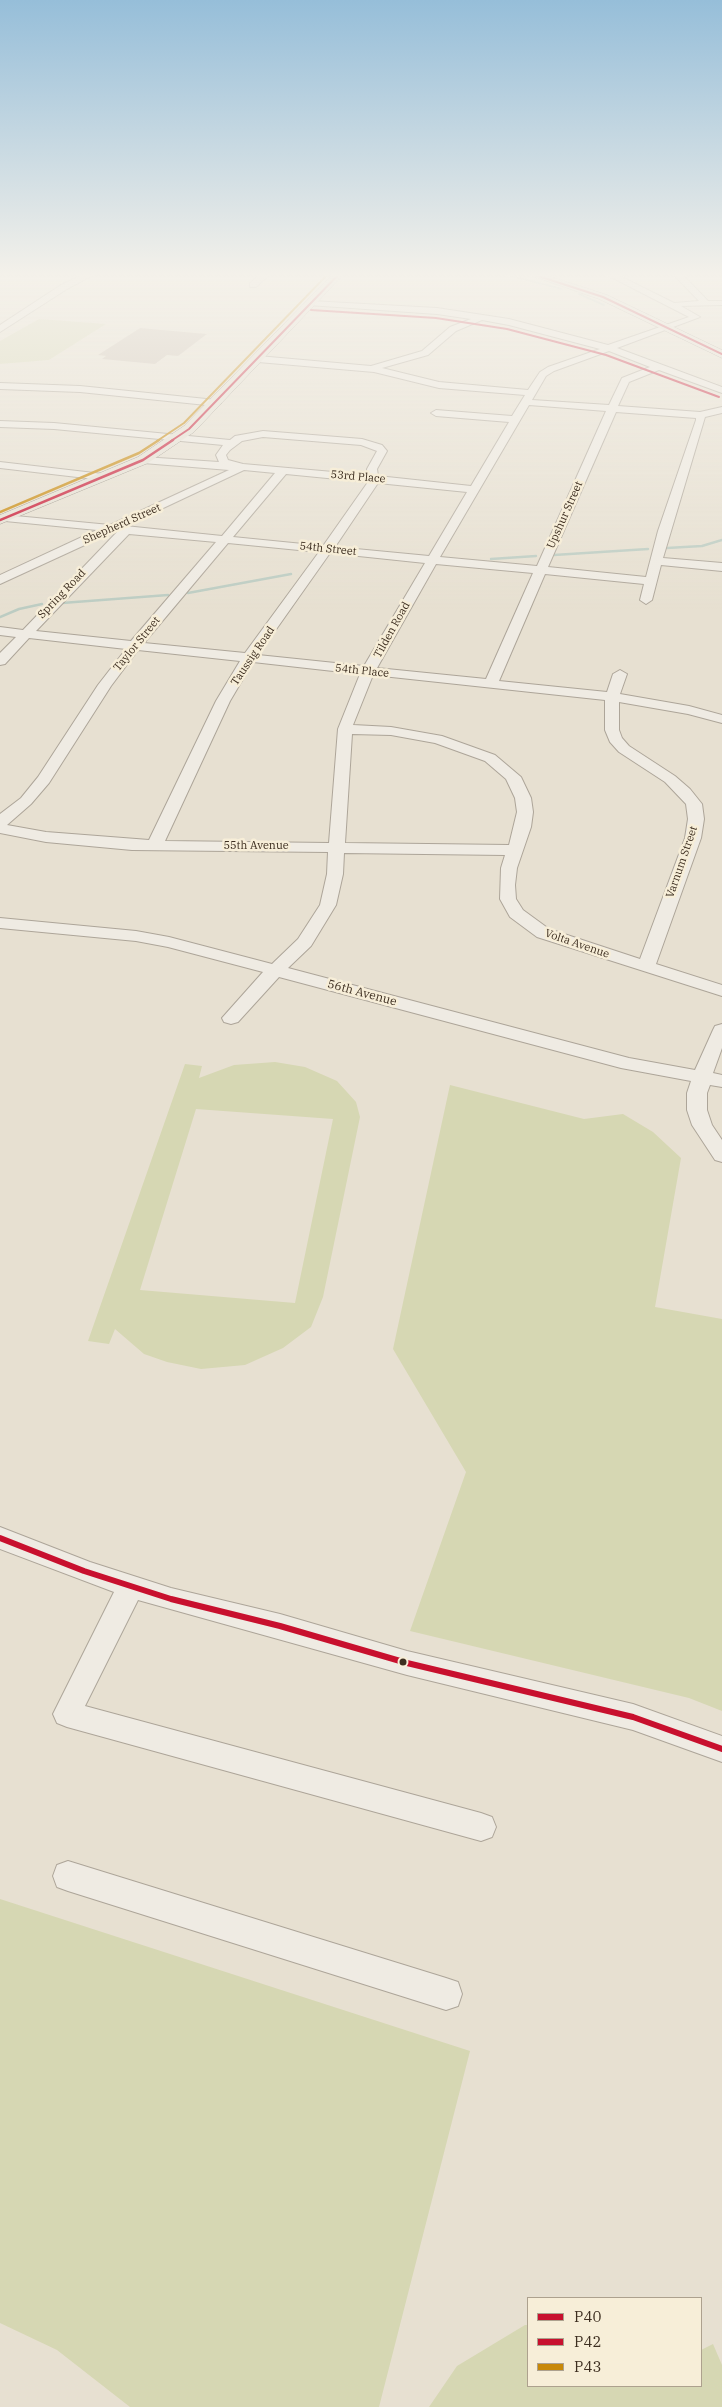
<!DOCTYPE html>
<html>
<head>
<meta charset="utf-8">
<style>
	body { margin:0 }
	#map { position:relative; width:722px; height:2407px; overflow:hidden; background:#e7e0d1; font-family:"IBM Plex Serif",serif }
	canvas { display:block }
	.legend { position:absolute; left:527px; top:2297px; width:175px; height:90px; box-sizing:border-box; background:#f7eed8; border:1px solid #ada18e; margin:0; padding:6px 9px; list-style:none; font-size:15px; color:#3d2e20 }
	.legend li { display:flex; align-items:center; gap:10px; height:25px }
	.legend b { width:25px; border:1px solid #ada18e }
</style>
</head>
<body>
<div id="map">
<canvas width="722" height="2407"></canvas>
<ul class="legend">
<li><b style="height:6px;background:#c8102e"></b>P40</li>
<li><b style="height:6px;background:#c8102e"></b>P42</li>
<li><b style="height:6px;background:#c88808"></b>P43</li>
</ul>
</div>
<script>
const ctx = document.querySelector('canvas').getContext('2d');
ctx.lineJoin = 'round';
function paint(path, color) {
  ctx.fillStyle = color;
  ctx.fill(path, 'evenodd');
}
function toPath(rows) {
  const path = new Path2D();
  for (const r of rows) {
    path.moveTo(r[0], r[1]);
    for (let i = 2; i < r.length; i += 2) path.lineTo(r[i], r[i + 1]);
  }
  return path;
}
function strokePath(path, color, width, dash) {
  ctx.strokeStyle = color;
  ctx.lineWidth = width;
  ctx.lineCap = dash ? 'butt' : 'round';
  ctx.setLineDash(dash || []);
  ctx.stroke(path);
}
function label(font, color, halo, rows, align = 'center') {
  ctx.font = font + ' "IBM Plex Serif",serif';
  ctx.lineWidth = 5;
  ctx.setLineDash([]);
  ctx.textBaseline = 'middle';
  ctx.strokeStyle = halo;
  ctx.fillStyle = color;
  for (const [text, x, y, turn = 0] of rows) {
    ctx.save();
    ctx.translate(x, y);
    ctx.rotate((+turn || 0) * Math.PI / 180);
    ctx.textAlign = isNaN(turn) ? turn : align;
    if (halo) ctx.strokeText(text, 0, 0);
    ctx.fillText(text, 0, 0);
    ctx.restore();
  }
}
paint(toPath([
	[39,319,106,324,49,360,0,364,0,341],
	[275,1062,305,1067,337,1081,356,1102,360,1117,323,1297,311,1327,283,1348,245,1365,201,1369,167,1362,144,1354,115,1329,109,1344,88,1341,185,1064,202,1066,199,1078,234,1065],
	[196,1109,333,1119,295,1303,140,1290],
	[450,1085,584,1119,623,1114,653,1132,681,1158,655,1307,722,1319,722,1711,689,1698,410,1631,466,1472,393,1349],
	[0,1899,470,2051,379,2407,130,2407,57,2350,0,2323],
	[525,2325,528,2325,528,2386,701,2386,701,2350,713,2344,722,2365,722,2407,429,2407,457,2366]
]), '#d6d7b3');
strokePath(toPath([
	[504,274,562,289],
	[579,294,604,305]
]), '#bcccc2', 2);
strokePath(toPath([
	[667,548,702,546,722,540],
	[554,555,648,549],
	[491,559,536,556],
	[188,593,291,574],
	[62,603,168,595],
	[0,617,19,609,42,604]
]), '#bcccc2', 2.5);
paint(toPath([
	[140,328,207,334,178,356,167,355,155,364,102,359,106,356,98,355]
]), '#cbbfb2');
const minor = toPath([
	[84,274,95,274,67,289,0,332,0,325,61,285,84,274],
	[261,274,270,274,256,287,250,287,250,283,261,274],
	[605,274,616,274,674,303,699,301,673,274,682,274,708,301,722,301,722,305,681,306,700,317,617,348,722,387,722,393,659,370,629,382,618,406,700,412,722,407,722,413,705,417,663,558,722,563,722,571,661,565,652,600,646,604,640,600,644,584,545,574,499,681,607,692,613,674,620,670,627,674,620,694,689,706,722,715,722,723,688,714,619,702,619,730,622,738,629,746,675,776,690,789,702,804,704,819,701,838,656,964,722,985,722,996,537,937,510,917,500,899,501,868,505,855,344,853,343,874,336,905,311,946,288,968,629,1058,695,1070,713,1030,715,1026,722,1024,722,1048,713,1073,722,1075,722,1087,710,1085,707,1093,707,1110,712,1125,722,1140,722,1162,715,1160,692,1125,687,1110,687,1093,691,1081,621,1068,279,977,238,1022,231,1024,224,1022,222,1018,263,972,168,947,136,941,0,928,0,918,136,931,169,937,272,964,298,939,320,905,327,874,328,852,132,850,46,842,0,833,0,814,21,798,38,777,98,685,126,649,29,638,5,664,0,665,0,653,16,637,0,635,0,627,23,630,117,532,113,532,0,584,0,575,97,530,5,521,1,520,0,517,5,515,110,525,229,470,143,463,138,460,143,457,219,462,216,455,223,445,54,429,0,427,0,421,54,423,230,440,235,436,263,431,362,439,382,445,387,451,377,469,378,476,471,486,509,422,436,416,431,413,436,410,512,416,525,395,439,388,374,372,258,362,253,359,258,356,371,366,422,351,450,327,471,319,437,314,308,305,308,301,311,301,437,308,509,319,608,345,689,317,605,274],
	[482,320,509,325,600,349,548,367,540,372,528,390,439,382,382,368,428,355,456,331,482,320],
	[609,351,650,367,622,378,609,405,532,400,546,376,554,371,609,351],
	[529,405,606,411,537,566,440,557,529,405],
	[616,412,696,418,696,420,658,531,646,577,548,567,616,412],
	[263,437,361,445,377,451,367,469,367,475,243,464,228,460,226,455,230,450,242,441,263,437],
	[244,470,275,473,222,536,125,526,244,470],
	[286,474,368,482,323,546,233,537,286,474],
	[378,483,467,492,429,556,335,547,378,483],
	[129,534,216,542,131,641,36,631,129,534],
	[228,543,319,552,245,653,144,643,228,543],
	[330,553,425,563,364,666,258,655,330,553],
	[436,564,533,573,486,679,377,668,436,564],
	[138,650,240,661,216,701,149,840,46,832,7,825,31,804,49,783,111,686,138,650],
	[253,662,360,674,338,729,329,843,165,841,230,701,253,662],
	[373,675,605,700,605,730,610,742,619,752,665,782,686,804,688,819,685,838,640,959,549,929,523,910,516,899,515,885,517,868,531,827,533,812,531,798,521,777,495,755,442,736,391,727,353,725,373,675],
	[352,734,391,735,435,743,485,761,506,779,515,798,517,812,509,845,345,843,352,734],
	[0,383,80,386,216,400,221,403,216,406,80,392,0,389,0,383],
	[0,462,103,474,108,477,103,480,0,468,0,462],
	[0,1527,90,1562,171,1588,280,1614,407,1651,633,1704,722,1736,722,1762,633,1730,407,1675,138,1600,85,1706,481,1813,492,1817,496,1827,492,1837,481,1841,67,1727,57,1723,53,1714,114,1592,0,1549,0,1527],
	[68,1861,446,1978,458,1982,462,1994,458,2006,446,2010,68,1891,57,1887,53,1876,57,1865,68,1861]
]);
const major = toPath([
	[333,274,344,274,194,432,148,463,0,524,0,515,138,457,184,426,333,274],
	[526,274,543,274,607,295,722,350,722,358,599,299,526,274]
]);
strokePath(minor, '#ada599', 2);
strokePath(major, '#928b80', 1);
paint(minor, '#efebe3');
paint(major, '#e6e1d4');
strokePath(toPath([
	[171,441,189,429,339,274]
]), '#c8102e', 2);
strokePath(toPath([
	[0,520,143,460,173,440]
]), '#c8102e', 2.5);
strokePath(toPath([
	[0,1538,84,1571,171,1599,280,1626,407,1663,633,1717,722,1749]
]), '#c8102e', 6);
strokePath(toPath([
	[311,310,436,318,507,329,606,355,719,397]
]), '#c8102e', 2);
strokePath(toPath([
	[157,441,184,423,328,274]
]), '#c88808', 2);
strokePath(toPath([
	[0,512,139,453,159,440]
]), '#c88808', 2.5);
strokePath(toPath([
	[532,274,603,297,722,354]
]), '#c8102e', 2);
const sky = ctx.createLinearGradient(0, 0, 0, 611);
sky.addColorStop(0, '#96bed9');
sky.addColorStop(0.45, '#f4f1ea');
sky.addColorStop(1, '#f4f1ea00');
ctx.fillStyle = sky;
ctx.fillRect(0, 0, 722, 611);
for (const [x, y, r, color] of [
	[403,1662,4.5,"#3d2e20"]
]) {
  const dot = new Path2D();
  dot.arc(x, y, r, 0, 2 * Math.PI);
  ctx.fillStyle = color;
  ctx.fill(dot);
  strokePath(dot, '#f7eed8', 2);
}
label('11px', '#3d2e20', '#f7eed8', [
	["53rd Place",358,477,5],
	["Upshur Street",565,515,-66],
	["Shepherd Street",122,524,-24],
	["54th Street",328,549,6],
	["Spring Road",62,594,-46],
	["Tilden Road",392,630,-61],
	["Taylor Street",137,644,-51],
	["Taussig Road",253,656,-56],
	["54th Place",362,671,6],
	["55th Avenue",256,846],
	["Varnum Street",682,862,-71],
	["Volta Avenue",577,944,19]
]);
label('12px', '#3d2e20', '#f7eed8', [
	["56th Avenue",362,993,15]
]);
</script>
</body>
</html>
